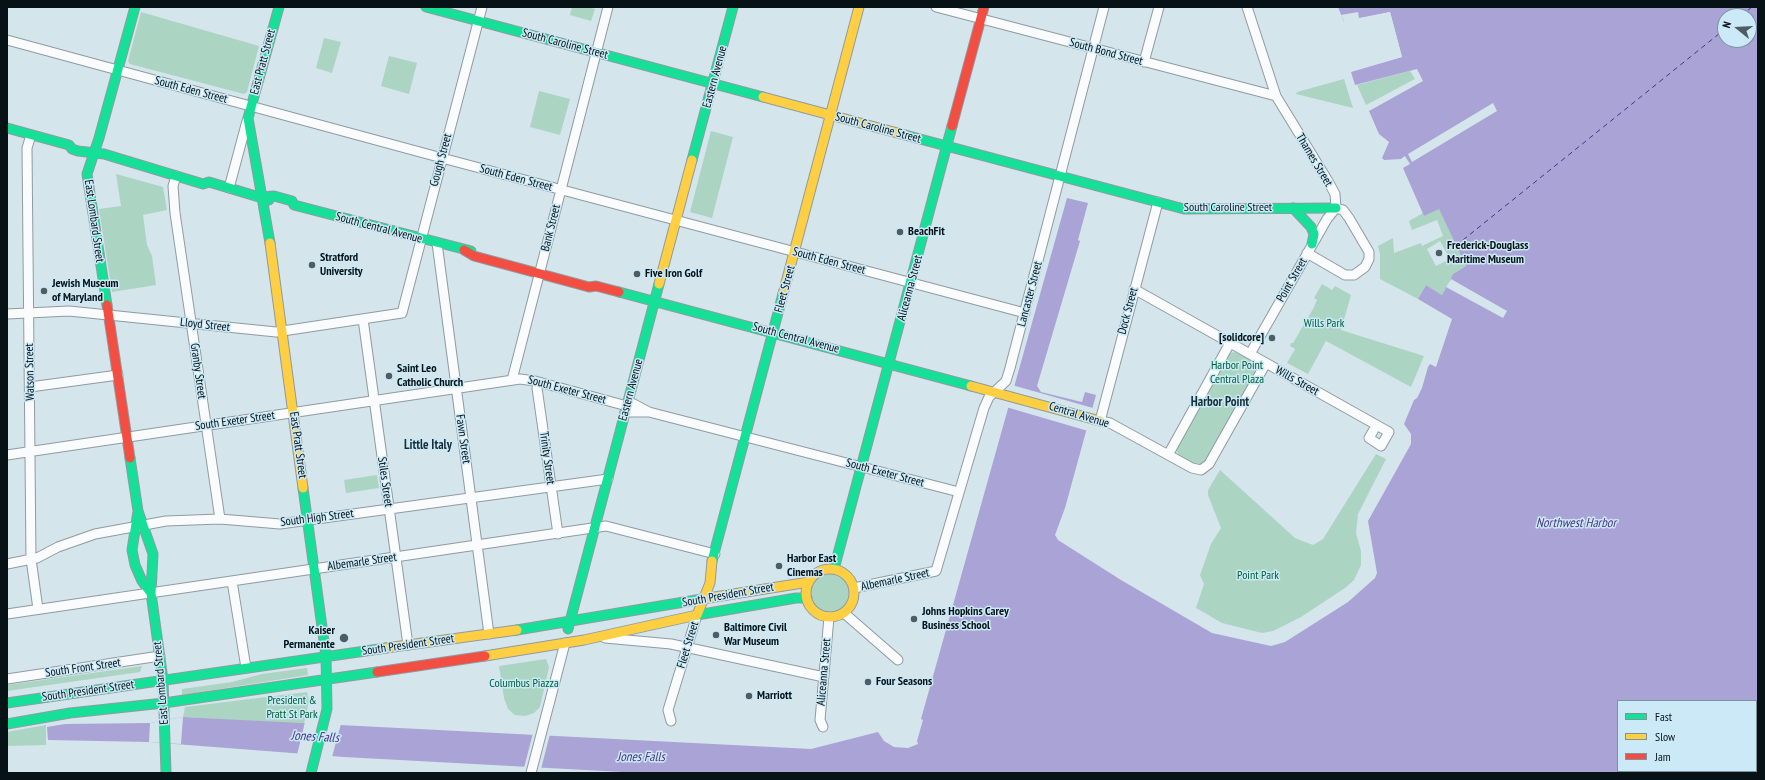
<!DOCTYPE html>
<html>
<head>
<meta charset="utf-8">
<style>
	body { margin:0 }
	#map { position:relative; width:1765px; height:780px; overflow:hidden; background:#d5e5ec; font-family:"PT Sans Narrow",sans-serif }
	canvas { display:block }
	.frame { position:absolute; inset:0; border:8px solid #071216; pointer-events:none }
	.legend { position:absolute; left:1617px; top:700px; width:140px; height:72px; box-sizing:border-box; background:#cbe9f6; border:1px solid #7d939c; margin:0; padding:5px 7px; list-style:none; font-size:12px; color:#071216 }
	.legend li { display:flex; align-items:center; gap:8px; height:20px }
	.legend b { width:20px; border:1px solid #7d939c }
	.north { position:absolute; left:1717px; top:8px; width:40px; height:40px; box-sizing:border-box; background:#cbe9f6; border:1px solid #7d939c; border-radius:50%; rotate:288deg; font-size:11px; font-weight:700; line-height:16px; text-align:center; color:#071216 }
	.north::after { content:''; display:block; margin:auto; width:14px; height:18px; background:#4f5c61; clip-path:polygon(50% 0,100% 100%,50% 72%,0 100%) }
</style>
</head>
<body>
<div id="map">
<canvas width="1765" height="780"></canvas>
<div class="frame"></div>
<ul class="legend">
<li><b style="height:5px;background:#16e098"></b>Fast</li>
<li><b style="height:5px;background:#ffcf43"></b>Slow</li>
<li><b style="height:5px;background:#f24e42"></b>Jam</li>
</ul>
<div class="north">N</div>
</div>
<script>
const ctx = document.querySelector('canvas').getContext('2d');
ctx.lineJoin = 'round';
function paint(path, color) {
  ctx.fillStyle = color;
  ctx.fill(path, 'evenodd');
}
function toPath(rows) {
  const path = new Path2D();
  for (const r of rows) {
    if (r.length === 3) {
      path.moveTo(r[0] + r[2], r[1]);
      path.arc(r[0], r[1], r[2], 0, 2 * Math.PI);
      continue;
    }
    path.moveTo(r[0], r[1]);
    for (let i = 2; i < r.length; i += 2) path.lineTo(r[i], r[i + 1]);
  }
  return path;
}
function strokePath(path, color, width, dash) {
  ctx.strokeStyle = color;
  ctx.lineWidth = width;
  ctx.lineCap = dash ? 'butt' : 'round';
  ctx.setLineDash(dash || []);
  ctx.stroke(path);
}
function label(font, color, halo, rows, align = 'center') {
  ctx.font = font + ' "PT Sans Narrow",sans-serif';
  ctx.lineWidth = 3;
  ctx.setLineDash([]);
  ctx.textBaseline = 'middle';
  ctx.strokeStyle = halo;
  ctx.fillStyle = color;
  for (const [text, x, y, turn = 0] of rows) {
    ctx.save();
    ctx.translate(x, y);
    ctx.rotate((+turn || 0) * Math.PI / 180);
    ctx.textAlign = isNaN(turn) ? turn : align;
    if (halo) ctx.strokeText(text, 0, 0);
    ctx.fillText(text, 0, 0);
    ctx.restore();
  }
}
paint(toPath([
	[572,7,587,7,595,9,591,21,570,15],
	[141,12,259,46,247,92,244,94,130,64,128,61],
	[324,38,341,42,332,73,316,68],
	[389,56,417,63,409,94,381,86],
	[1410,71,1415,79,1366,105,1357,85],
	[1344,79,1353,108,1296,94,1297,92],
	[539,91,570,99,560,135,530,127],
	[711,131,733,137,712,218,690,212],
	[116,174,163,187,167,210,143,215,147,245,152,256,156,285,112,292,99,209,121,206],
	[1439,208,1466,266,1453,274,1442,295,1426,285,1418,299,1380,279,1380,254,1378,246,1393,238,1394,253,1421,243,1422,246,1443,236,1437,220,1412,230,1409,221,1423,213,1424,216],
	[1440,241,1450,259,1436,266,1427,249],
	[1322,284,1332,290,1335,286,1351,295,1341,330,1424,356,1411,387,1326,341,1308,374,1287,363,1295,349,1290,346,1291,343,1293,343,1313,309,1317,300,1314,298],
	[1235,352,1255,362,1258,369,1206,462,1198,467,1179,457,1176,449,1227,356,1230,353],
	[1376,454,1386,459,1358,514,1356,533,1361,551,1361,565,1354,580,1345,588,1301,617,1273,631,1262,633,1222,623,1196,608,1204,584,1200,575,1211,544,1221,528,1208,495,1208,490,1220,470,1295,538,1313,545,1323,539],
	[377,475,379,488,346,493,344,480],
	[830,593,19],
	[546,659,549,667,540,707,534,713,525,716,515,715,508,709,504,698,499,666],
	[142,666,140,672,7,691,7,685],
	[307,668,308,675,182,695,182,689,232,682,262,674],
	[307,692,309,701,304,724,183,717,185,707],
	[46,725,46,745,7,746,7,732]
]), '#acd4c2');
paint(toPath([
	[1338,7,1758,7,1758,773,641,773,344,757,149,742,48,740,47,727,65,724,150,723,183,717,811,749,878,732,884,741,894,747,908,748,918,744,917,741,923,720,921,719,1067,198,1088,203,1078,240,1080,241,1037,386,1041,392,1082,402,1085,392,1096,395,1065,508,1055,535,1058,540,1121,580,1212,633,1271,646,1285,642,1348,602,1375,578,1377,573,1368,521,1411,444,1411,434,1404,424,1414,400,1417,398,1422,388,1428,367,1430,364,1436,367,1452,319,1418,299,1426,285,1442,295,1453,274,1466,266,1439,209,1424,216,1403,168,1410,164,1405,156,1401,159,1384,160,1382,158,1389,142,1379,134,1369,111,1423,81,1417,69,1355,85,1351,72,1402,57,1390,12,1344,22],
	[1725,16,1749,16,1749,40,1725,40],
	[1618,701,1756,701,1756,771,1618,771]
]), '#aaa3d6');
paint(toPath([
	[1358,12,1359,18,1390,12,1402,57,1349,72,1350,70,1400,56,1389,14,1342,23,1344,21,1341,15],
	[1493,103,1497,111,1412,162,1408,154],
	[1451,279,1507,311,1503,318,1446,287],
	[1012,385,1093,408,1088,431,1006,407],
	[183,717,181,744,149,742,150,723],
	[305,722,341,724,332,757,297,755],
	[533,733,550,734,541,769,524,768]
]), '#d5e5ec');
strokePath(toPath([
	[1741,16,1752,7],
	[1463,240,1725,29]
]), '#4d3285', 1, [5, 4]);
const street = toPath([
	[936,7,1276,96],
	[1247,7,1276,96,1328,181,1335,194,1336,208],
	[7,40,442,158,1025,313],
	[1144,62,1159,7],
	[31,135,27,148,31,559,38,609],
	[176,176,173,186,175,213,220,519],
	[229,188,247,121],
	[1158,202,1100,421,1110,423,1192,468,1201,470,1209,464,1266,363],
	[437,243,489,634],
	[1307,253,1345,275,1354,275,1365,267,1369,259,1369,252,1349,218,1343,210,1336,208],
	[1134,289,1389,432,1381,446,1369,438,1376,426],
	[7,314,69,311,276,332,402,313,482,7],
	[363,319,408,645],
	[1250,354,1327,219,1336,208],
	[512,380,608,7],
	[538,382,537,388,558,534],
	[30,387,118,375],
	[628,401,649,412,959,492],
	[625,412,649,412],
	[7,455,520,379,535,381,627,406],
	[1168,455,1230,343],
	[7,564,37,558,58,547,95,534,166,521,220,519,280,524,608,479],
	[232,581,246,668],
	[854,588,936,571,984,408,989,397,1006,381,1010,368,1104,7],
	[844,613,898,660],
	[7,614,606,526,715,554],
	[605,638,671,644,824,677],
	[7,679,160,656],
	[671,721,668,710,697,615],
	[823,727,820,720,829,617],
	[531,773,565,643]
]);
const fast = toPath([
	[426,7,763,97],
	[7,128,69,145,72,149,78,151,104,154,203,184,209,182,269,200],
	[905,135,1184,209,1336,208],
	[692,160,733,7],
	[263,197,274,196,292,201,294,205,471,251],
	[1293,208,1311,227,1314,234,1312,244],
	[270,243,248,118,279,7],
	[619,292,971,386],
	[107,305,87,174,99,138,135,7],
	[130,458,138,511,153,554,151,593,163,680],
	[303,488,326,656],
	[138,511,132,550,135,565,142,581,151,593],
	[712,561,783,294],
	[834,569,952,126],
	[697,615,796,598,807,598],
	[568,629,659,284],
	[517,630,702,599],
	[163,680,166,773],
	[7,703,386,648],
	[7,724,70,713,164,703,377,672],
	[311,773,327,709,326,656]
]);
const slow = toPath([
	[763,97,905,135],
	[270,243,303,488],
	[659,284,692,160],
	[783,294,859,7],
	[971,386,1100,421],
	[830,593,24],
	[702,599,809,582],
	[386,648,517,630],
	[485,656,584,640,697,615,710,583,712,561]
]);
const jam = toPath([
	[952,126,984,7],
	[464,250,474,256,589,287,596,286,619,292],
	[107,305,130,458],
	[377,672,485,656]
]);
strokePath(street, '#8f9ba1', 11);
strokePath(fast, '#8f9ba1', 11);
strokePath(slow, '#8f9ba1', 11);
strokePath(jam, '#8f9ba1', 11);
strokePath(street, '#f9fbfc', 9);
strokePath(fast, '#16e098', 9);
strokePath(slow, '#ffcf43', 9);
strokePath(jam, '#f24e42', 9);
for (const [x, y, r, color] of [
	[900,232,4,"#4f5c61"],
	[1439,253,4,"#4f5c61"],
	[312,265,4,"#4f5c61"],
	[637,274,4,"#4f5c61"],
	[44,291,4,"#4f5c61"],
	[1272,338,4,"#4f5c61"],
	[389,376,4,"#4f5c61"],
	[779,566,4,"#4f5c61"],
	[914,619,4,"#4f5c61"],
	[716,635,4,"#4f5c61"],
	[344,638,5,"#4f5c61"],
	[868,682,4,"#4f5c61"],
	[749,696,4,"#4f5c61"]
]) {
  const dot = new Path2D();
  dot.arc(x, y, r, 0, 2 * Math.PI);
  ctx.fillStyle = color;
  ctx.fill(dot);
  strokePath(dot, '#cbe9f6', 1.5);
}
label('12px', '#071216', '#cbe9f6', [
	["South Caroline Street",565,44,15],
	["South Bond Street",1106,52,15],
	["East Pratt Street",263,62,-75],
	["Eastern Avenue",715,77,-75],
	["South Eden Street",191,90,15],
	["South Caroline Street",878,128,15],
	["Gough Street",441,160,-75],
	["Thames Street",1314,160,59],
	["South Eden Street",516,178,15],
	["South Caroline Street",1228,208],
	["East Lombard Street",94,221,82],
	["South Central Avenue",379,228,15],
	["Bank Street",551,228,-76],
	["South Eden Street",829,261,15],
	["Point Street",1292,280,-60],
	["Aliceanna Street",910,288,-75],
	["Fleet Street",785,289,-75],
	["Lancaster Street",1030,294,-75],
	["Dock Street",1128,311,-75],
	["Lloyd Street",205,325,6],
	["South Central Avenue",796,338,15],
	["Granby Street",198,371,82],
	["Watson Street",30,372,-91],
	["Wills Street",1297,381,29],
	["South Exeter Street",567,390,15],
	["Eastern Avenue",631,390,-75],
	["Central Avenue",1079,415,17],
	["South Exeter Street",235,421,-8],
	["Fawn Street",463,439,82],
	["East Pratt Street",298,445,82],
	["Trinity Street",547,458,82],
	["South Exeter Street",885,473,15],
	["Stiles Street",385,482,82],
	["South High Street",317,518,-7],
	["Albemarle Street",362,562,-8],
	["Albemarle Street",895,580,-12],
	["South President Street",728,595,-10],
	["South President Street",408,645,-8],
	["Fleet Street",688,645,-73],
	["South Front Street",83,668,-8],
	["Aliceanna Street",824,672,-85],
	["East Lombard Street",161,683,-95],
	["South President Street",88,691,-8]
]);
label('bold 12px', '#071216', '#cbe9f6', [
	["BeachFit",908,232],
	["Frederick-Douglass",1447,246],
	["Maritime Museum",1447,260],
	["Stratford",320,258],
	["University",320,272],
	["Five Iron Golf",645,274],
	["Jewish Museum",52,284],
	["of Maryland",52,298],
	["[solidcore]",1264,338,"right"],
	["Saint Leo",397,369],
	["Catholic Church",397,383],
	["Harbor East",787,559],
	["Cinemas",787,573],
	["Johns Hopkins Carey",922,612],
	["Business School",922,626],
	["Baltimore Civil",724,628],
	["War Museum",724,642],
	["Kaiser",335,631,"right"],
	["Permanente",335,645,"right"],
	["Four Seasons",876,682],
	["Marriott",757,696]
], 'left');
label('12px', '#006035', '#cbe9f6', [
	["Wills Park",1324,324],
	["Harbor Point",1237,366],
	["Central Plaza",1237,380],
	["Point Park",1258,576],
	["Columbus Piazza",524,684],
	["President &",292,701],
	["Pratt St Park",292,715]
]);
label('bold 13px', '#162f39', '#cbe9f6', [
	["Harbor Point",1220,402],
	["Little Italy",428,445]
]);
label('italic 13px', '#4d3285', '#cbe9f6', [
	["Northwest Harbor",1576,523],
	["Jones Falls",315,737,3],
	["Jones Falls",641,757]
]);
</script>
</body>
</html>
